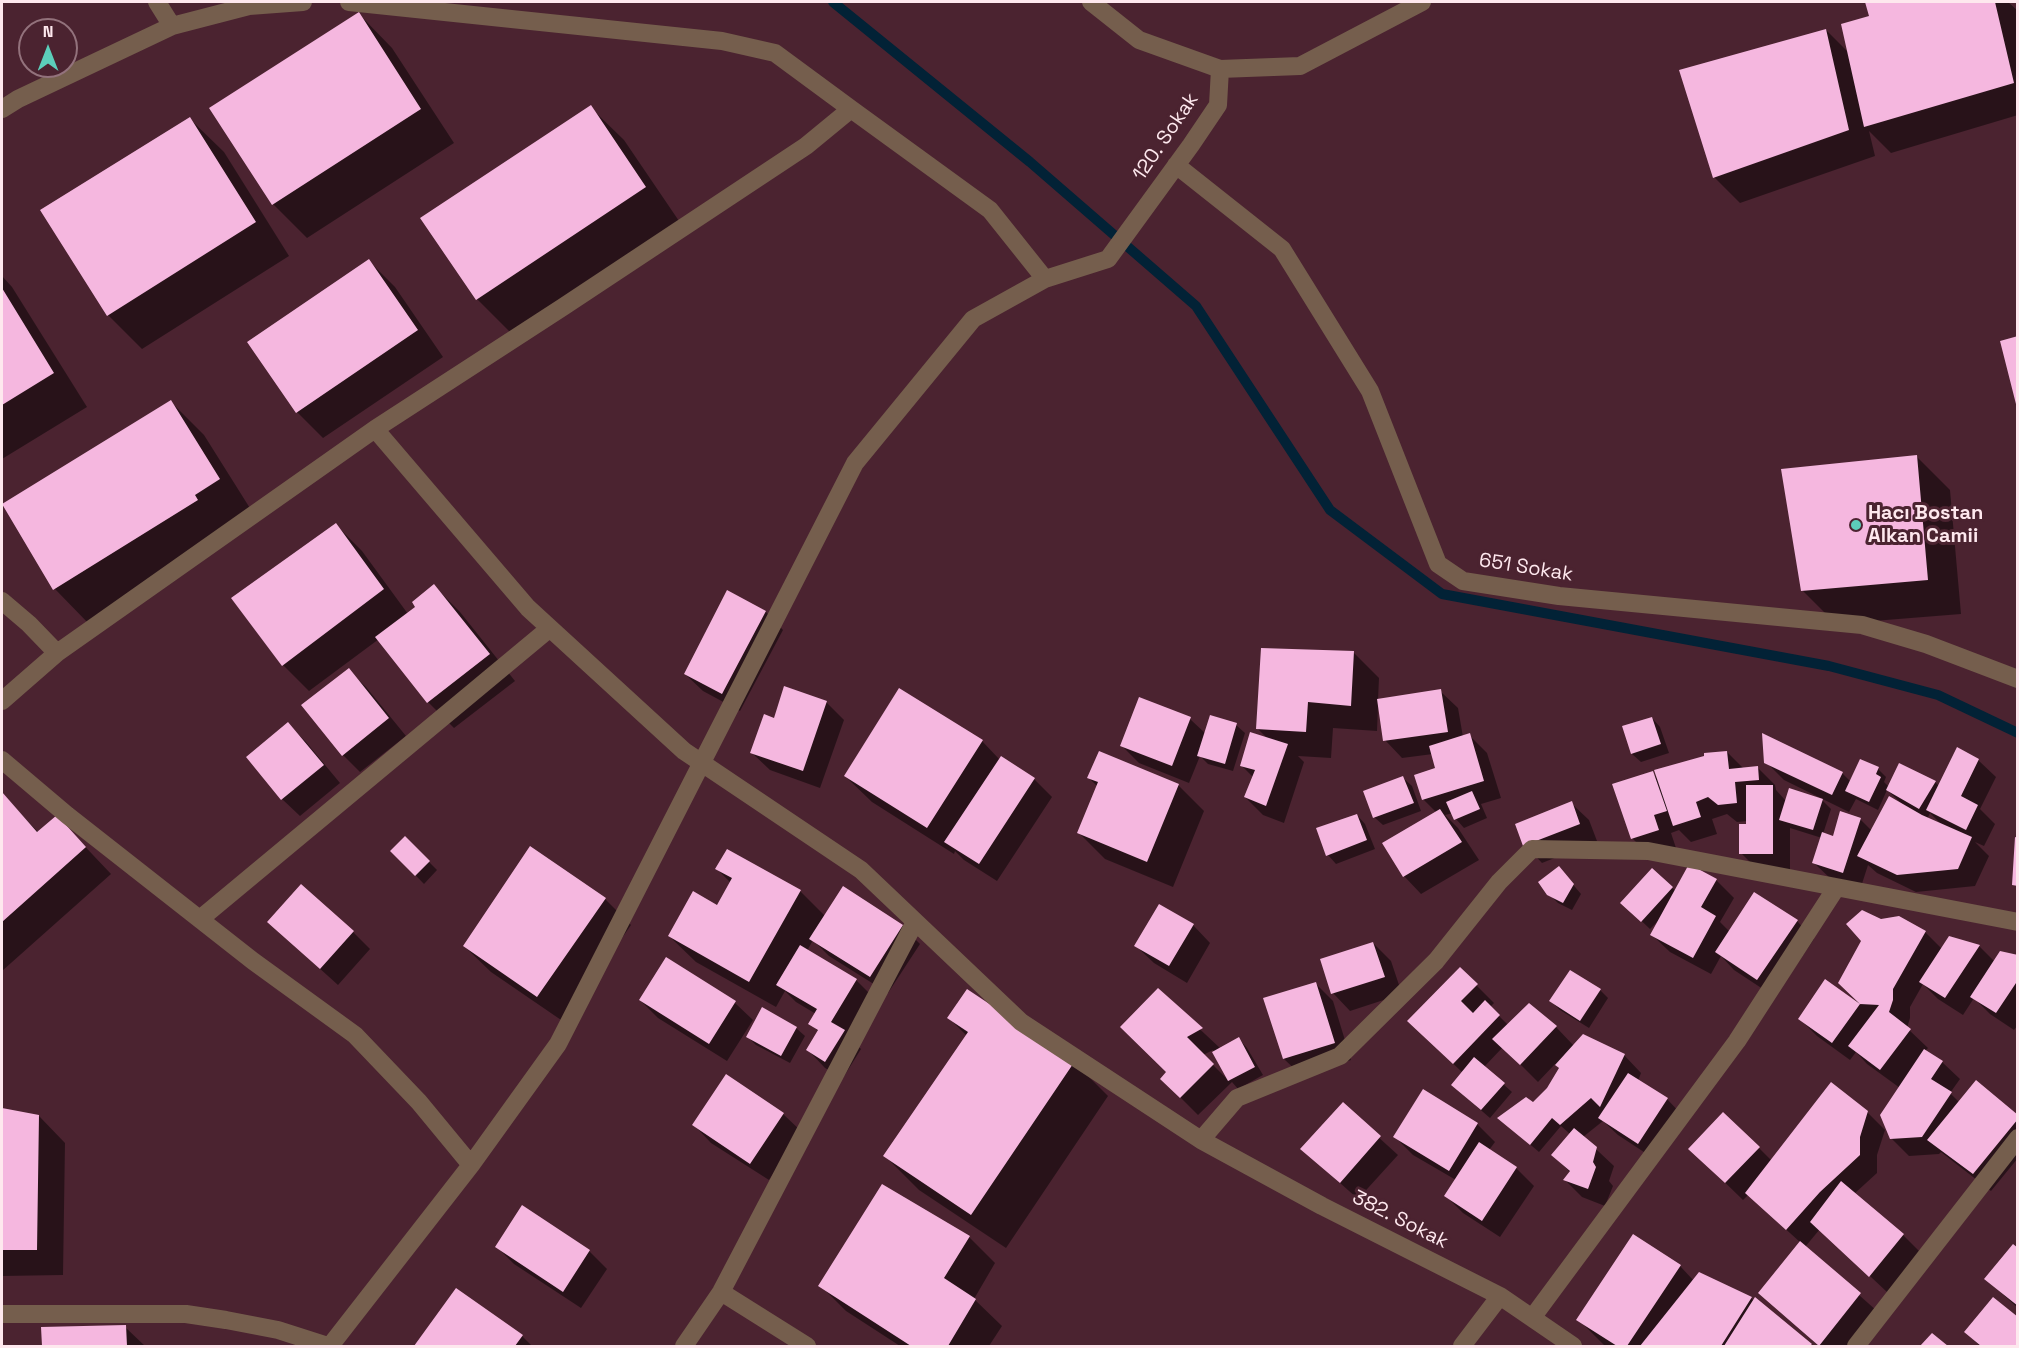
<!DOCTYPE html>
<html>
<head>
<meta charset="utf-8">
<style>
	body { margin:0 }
	#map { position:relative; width:2019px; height:1348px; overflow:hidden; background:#4b2330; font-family:"Space Grotesk",sans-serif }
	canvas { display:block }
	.frame { position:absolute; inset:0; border:3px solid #fee8ee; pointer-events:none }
	.north { position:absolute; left:18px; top:18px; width:60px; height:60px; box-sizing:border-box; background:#4b2330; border:2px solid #93727c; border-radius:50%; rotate:0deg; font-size:16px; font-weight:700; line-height:24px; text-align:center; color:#fee8ee }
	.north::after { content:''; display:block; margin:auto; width:21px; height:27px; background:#5cceba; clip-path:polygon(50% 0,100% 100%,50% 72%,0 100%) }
</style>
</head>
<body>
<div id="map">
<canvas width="2019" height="1348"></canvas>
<div class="frame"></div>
<div class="north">N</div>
</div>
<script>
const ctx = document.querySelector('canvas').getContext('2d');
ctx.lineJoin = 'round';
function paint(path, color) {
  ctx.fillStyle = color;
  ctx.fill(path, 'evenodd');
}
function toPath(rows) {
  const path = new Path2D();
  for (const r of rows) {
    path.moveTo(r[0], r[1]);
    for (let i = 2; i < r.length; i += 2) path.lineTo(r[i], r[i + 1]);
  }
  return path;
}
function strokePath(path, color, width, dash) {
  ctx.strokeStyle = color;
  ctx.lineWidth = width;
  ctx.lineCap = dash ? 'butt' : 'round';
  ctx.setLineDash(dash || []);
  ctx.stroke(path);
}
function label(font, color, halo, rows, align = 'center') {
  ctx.font = font + ' "Space Grotesk",sans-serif';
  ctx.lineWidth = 6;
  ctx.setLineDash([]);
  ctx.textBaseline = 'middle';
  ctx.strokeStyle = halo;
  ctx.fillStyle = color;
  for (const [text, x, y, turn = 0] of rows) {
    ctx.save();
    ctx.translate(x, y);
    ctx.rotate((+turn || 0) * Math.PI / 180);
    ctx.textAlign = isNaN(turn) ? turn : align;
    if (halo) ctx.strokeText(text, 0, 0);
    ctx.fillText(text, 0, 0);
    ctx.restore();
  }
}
paint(toPath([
	[1867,2,2008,2,2017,10,2018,14,2018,115,1891,153,1869,131,1875,156,1740,203,1714,177,1826,30,1849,53,1871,17],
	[359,14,392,48,454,143,307,238,273,204],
	[590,107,624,140,679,221,511,333,477,299,422,219],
	[190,119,224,152,289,256,142,349,108,315],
	[369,261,395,287,443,357,323,438,297,412],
	[2,276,12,287,87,407,2,459],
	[170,401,204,435,253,513,88,623,55,589,3,505],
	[1916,456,1950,490,1961,614,1836,624,1802,590],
	[336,525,362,551,408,614,417,607,434,586,460,612,515,681,454,728,428,702,379,639,309,691,283,665,233,598],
	[728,592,766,612,783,630,740,711,703,691,685,674],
	[1353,652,1379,678,1378,700,1440,691,1458,708,1463,737,1469,735,1487,753,1501,798,1481,804,1487,818,1464,828,1456,819,1453,813,1445,815,1458,828,1479,860,1421,894,1404,876,1437,813,1423,799,1437,769,1433,754,1402,758,1385,740,1379,706,1378,706,1377,731,1333,728,1331,758,1298,756,1304,762,1284,823,1263,815,1245,797,1253,777,1241,765,1268,739,1258,729],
	[348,670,366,687,406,736,360,772,343,755],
	[826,702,844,720,820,788,770,770,752,753,775,720],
	[1652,718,1660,727,1669,753,1641,762,1632,754],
	[1190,719,1206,734,1236,725,1245,733,1233,771,1208,764,1200,756,1189,783,1139,763,1122,746],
	[288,724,306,742,340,783,300,816,282,799],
	[982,741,1000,760,1001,758,1034,779,1052,797,997,881,964,860,955,851,954,854,872,802,845,776],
	[1727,752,1744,769,1758,768,1775,785,1776,790,1786,801,1821,799,1831,809,1823,834,1833,838,1860,819,1872,831,1901,803,1887,790,1878,810,1856,799,1849,812,1784,780,1766,762,1842,773,1851,782,1878,769,1886,777,1884,782,1889,787,1935,782,1939,786,1978,760,1996,777,1980,809,1995,824,1984,846,1975,842,1989,856,1975,886,1916,892,1877,873,1868,865,1860,890,1832,880,1814,863,1822,838,1790,828,1790,871,1759,871,1741,853,1748,821,1737,822,1727,814,1712,819,1717,834,1691,842,1679,830,1671,833,1676,848,1650,856,1632,838,1652,773,1658,779],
	[1930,813,1943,826,1927,819],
	[1089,778,1178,785,1204,811,1173,887,1105,859,1079,833,1098,787],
	[1403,778,1412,786,1421,811,1383,825,1374,817],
	[2,794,39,833,57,817,111,874,2,971],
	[1571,803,1589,820,1597,841,1542,863,1525,845],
	[1357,815,1365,824,1375,849,1336,864,1328,855],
	[405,838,437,870,424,884,392,851],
	[1559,868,1581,894,1572,910,1558,903,1549,894],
	[717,869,800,891,825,916,902,926,920,944,888,993,829,956,813,940,807,951,856,980,874,998,850,1038,861,1049,843,1078,825,1068,808,1050,819,1032,810,1023,816,1014,796,1002,785,991,776,1007,696,962,669,936,717,907,731,883],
	[1716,880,1734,898,1720,922,1730,932,1797,921,1814,939,1775,997,1734,970,1721,956,1711,974,1670,952,1652,935,1659,920,1650,929,1631,911,1672,888,1676,891],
	[605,899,631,925,564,1022,491,972,464,946],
	[1881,920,1925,932,1942,949,1979,946,1995,962,2018,957,2018,1025,2014,1030,1990,1014,1974,998,1963,1015,1938,999,1923,984,1910,1007,1910,1018,1907,1028,1928,1048,1925,1051,1942,1062,1960,1079,1950,1093,1959,1102,2018,1117,2018,1158,1991,1191,1941,1152,1939,1154,1909,1156,1891,1138,1900,1088,1867,1064,1856,1052,1850,1060,1817,1036,1800,1019,1826,981,1861,1005],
	[1193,925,1210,943,1187,983,1154,963,1136,946],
	[353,932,370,949,338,985,287,939],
	[1373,943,1391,961,1402,994,1350,1011,1333,993],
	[1460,969,1494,1003,1490,1007,1508,1025,1556,1027,1574,1046,1624,1055,1641,1073,1638,1081,1667,1099,1684,1117,1656,1160,1618,1135,1603,1121,1583,1137,1614,1166,1609,1181,1613,1186,1605,1206,1582,1197,1565,1180,1571,1173,1553,1155,1570,1134,1561,1126,1539,1152,1499,1118,1534,1105,1549,1088,1560,1069,1555,1064,1538,1082,1503,1047,1484,1067,1512,1092,1490,1118,1461,1093,1463,1073,1427,1039],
	[1315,983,1333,1001,1351,1060,1302,1076,1284,1059],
	[1158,990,1221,1049,1239,1039,1247,1048,1263,1075,1238,1089,1232,1082,1198,1115,1162,1079,1168,1072],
	[1213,1050,1230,1081,1229,1081,1203,1055],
	[1600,990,1608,998,1589,1028,1560,1010,1551,1001],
	[640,1000,735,1003,753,1020,727,1061,658,1018],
	[949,1018,1074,1062,1108,1096,1006,1248,919,1190,885,1156,967,1036],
	[796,1028,805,1036,790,1063,756,1045,747,1036],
	[726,1076,783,1114,801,1131,769,1180,711,1143,694,1125],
	[1343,1105,1398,1155,1358,1199,1302,1149],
	[2,1110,39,1116,65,1143,63,1275,2,1276],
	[1867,1112,1885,1130,1877,1155,1877,1173,1854,1194,1903,1235,1921,1253,1888,1293,1820,1229,1805,1247,1877,1311,1850,1346,1819,1346,1760,1293,1801,1243,1748,1195,1743,1200,1708,1166,1759,1148,1772,1161],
	[1477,1124,1495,1142,1489,1150,1516,1168,1534,1186,1500,1237,1463,1213,1446,1196,1456,1180,1413,1155,1395,1137],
	[969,1237,995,1263,974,1299,1002,1326,989,1346,900,1346,846,1311,820,1285],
	[496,1246,589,1251,607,1269,581,1308,514,1264],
	[2018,1250,2018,1308,1986,1279],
	[1680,1266,1694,1281,1751,1298,1754,1301,1755,1299,1812,1346,1605,1346,1578,1319],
	[456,1290,522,1336,532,1346,416,1346],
	[2018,1319,2018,1346,1980,1346,1966,1332],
	[125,1327,145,1346,43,1346,43,1328]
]), '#0007');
strokePath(toPath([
	[833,2,1030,162,1196,306,1330,510,1442,594,1829,666,1938,695,2018,733]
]), '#022236', 10);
paint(toPath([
	[1865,2,1995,2,2014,83,1864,127,1841,24,1869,16],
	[359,12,421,109,272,205,209,108],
	[1826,29,1849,130,1713,178,1679,70],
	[591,105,646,187,476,300,420,218],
	[190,117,256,222,107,316,40,210],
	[369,259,418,330,296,413,247,342],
	[2,288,54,373,2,405],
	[2018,336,2018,408,2017,408,2000,341],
	[171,400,220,479,195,495,198,500,53,590,2,504],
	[1917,455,1928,580,1801,591,1781,469],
	[336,523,384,589,282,666,231,598],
	[434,584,490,654,427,703,375,637,415,607,412,602],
	[727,590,766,611,722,694,684,674],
	[1261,648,1354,651,1351,706,1308,702,1306,732,1256,729],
	[349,668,389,718,342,756,301,705],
	[784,686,827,701,803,771,750,753,764,714,774,718],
	[899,688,983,740,927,828,844,776],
	[1441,689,1448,732,1383,741,1377,699],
	[1139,697,1191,717,1172,766,1120,746],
	[1210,715,1237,723,1225,764,1197,756],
	[1652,717,1661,744,1631,754,1622,726],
	[288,722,324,765,281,800,246,757],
	[1250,732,1288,744,1266,806,1244,797,1255,770,1240,766],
	[1470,733,1484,781,1422,800,1414,775,1435,768,1429,746],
	[1762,733,1843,772,1832,795,1764,763],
	[1957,747,1979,759,1961,796,1978,805,1966,830,1926,810],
	[1099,751,1179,784,1147,862,1077,833,1098,782,1087,778],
	[1727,751,1729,769,1758,766,1759,780,1735,782,1737,803,1718,805,1708,797,1696,802,1701,817,1673,826,1654,770,1704,756,1704,753],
	[1001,756,1035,778,979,864,944,842],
	[1860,759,1879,767,1876,774,1881,777,1869,802,1845,791],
	[1899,763,1936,781,1919,809,1886,790],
	[1653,771,1667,811,1654,815,1659,830,1631,839,1612,784],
	[1403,776,1414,803,1373,818,1363,791],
	[1746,785,1773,785,1773,854,1739,854,1739,824,1746,824],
	[1789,788,1823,799,1813,830,1779,820],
	[1472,791,1480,809,1454,820,1446,802],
	[2,792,37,832,57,815,86,847,2,922],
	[1889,796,1922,815,1972,837,1958,869,1897,875,1857,856],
	[1572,801,1580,824,1523,846,1515,824],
	[1440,809,1462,842,1403,877,1382,843],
	[1840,811,1861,818,1843,873,1812,863,1822,832,1833,836],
	[1357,814,1367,840,1326,856,1316,828],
	[405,836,430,861,415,876,390,851],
	[2015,837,2018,838,2018,886,2012,885],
	[530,846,606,898,537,997,463,946],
	[727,849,801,890,749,982,668,936,693,891,717,905,732,878,715,869],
	[1689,864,1717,879,1701,907,1716,916,1693,958,1650,935],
	[1559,866,1574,884,1563,903,1547,895,1538,882],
	[1652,868,1673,887,1641,922,1620,903],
	[301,884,354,931,320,969,267,922],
	[843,886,903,925,870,977,809,939],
	[1754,892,1798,920,1757,980,1715,952],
	[1159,904,1194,924,1169,966,1134,946],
	[1862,910,1881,919,1899,916,1926,931,1893,989,1893,1000,1889,1012,1911,1029,1880,1070,1848,1046,1879,1005,1860,1004,1838,983,1861,941,1846,924],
	[1949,936,1980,945,1945,998,1919,982],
	[1373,942,1385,977,1331,994,1320,959],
	[800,945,857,979,831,1022,845,1030,825,1062,806,1050,818,1030,808,1024,817,1009,776,985],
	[2000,951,2018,955,2018,980,1996,1013,1970,997],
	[666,957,736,1001,709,1044,639,1000],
	[1460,967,1478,984,1461,1001,1473,1013,1485,1000,1500,1015,1453,1064,1407,1021],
	[1570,970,1601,989,1580,1021,1549,1001],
	[1825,979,1860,1004,1832,1043,1798,1019],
	[1316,982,1335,1043,1283,1059,1263,998],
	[1158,988,1203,1028,1187,1037,1214,1064,1180,1098,1160,1079,1166,1072,1120,1027],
	[967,989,1075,1061,971,1215,883,1156,968,1032,947,1018],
	[1529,1003,1557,1026,1520,1065,1492,1039],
	[762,1007,797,1027,781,1056,746,1037],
	[1583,1034,1625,1054,1600,1107,1591,1098,1560,1125,1552,1118,1530,1145,1497,1118,1526,1097,1533,1102,1547,1088,1559,1068,1555,1065],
	[1239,1037,1255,1067,1228,1081,1212,1052],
	[1924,1049,1943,1061,1931,1079,1952,1092,1922,1137,1890,1139,1880,1115],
	[1474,1057,1505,1083,1481,1110,1451,1085],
	[1628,1073,1668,1098,1638,1144,1598,1118],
	[726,1074,784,1113,750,1164,692,1125],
	[1976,1080,2018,1115,2018,1119,1973,1174,1927,1140],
	[1831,1082,1868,1111,1860,1137,1860,1155,1820,1192,1786,1230,1745,1193],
	[1423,1089,1478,1123,1449,1171,1393,1137],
	[1343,1102,1381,1136,1340,1183,1300,1149],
	[2,1108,39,1115,37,1250,2,1250],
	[1723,1112,1760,1147,1725,1183,1688,1149],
	[1574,1128,1597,1147,1593,1162,1596,1167,1588,1189,1563,1180,1570,1171,1551,1155],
	[1479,1142,1517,1167,1482,1221,1444,1196],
	[1841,1181,1904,1234,1869,1277,1810,1222],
	[882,1184,970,1236,944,1278,976,1299,948,1346,911,1346,818,1286],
	[522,1205,590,1250,563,1292,495,1247],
	[1633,1234,1681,1265,1627,1346,1617,1346,1576,1320],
	[1800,1241,1861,1293,1819,1346,1758,1293],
	[2013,1244,2018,1248,2018,1306,1984,1279],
	[1699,1272,1752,1297,1721,1346,1640,1346],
	[456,1288,523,1335,515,1346,414,1346],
	[1755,1297,1812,1344,1810,1346,1724,1346],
	[1993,1297,2018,1317,2018,1343,2015,1346,1981,1346,1964,1332],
	[126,1325,127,1346,42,1346,41,1327],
	[1932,1333,1948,1346,1920,1346]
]), '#f5b7df');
strokePath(toPath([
	[157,2,172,26],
	[1091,2,1139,40,1220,69,1300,66,1422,2],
	[2,109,18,99,172,26,249,6,303,2],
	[851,109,990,210,1045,279],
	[1176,165,1282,249,1370,391,1438,564,1463,581,1559,596,1862,625,1926,644,2018,679],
	[375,429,528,608,684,751,861,870,1021,1022,1201,1140,1322,1206,1500,1296,1573,1346],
	[2,601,29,624,57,653],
	[2,701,57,653,375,429,563,307,806,146,851,109,775,53,722,41,349,2],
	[2,760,67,815,253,961,355,1035,419,1102,471,1165],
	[200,919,550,628],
	[1201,1140,1237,1098,1340,1056,1436,961,1499,882,1532,849,1648,851,2018,922],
	[721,1292,807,1346],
	[2,1314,186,1314,226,1320,278,1330,328,1346],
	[1532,1318,1737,1041,1836,888],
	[330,1346,471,1165,558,1044,855,463,973,319,1045,279,1108,259,1191,145,1218,105,1220,69],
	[684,1346,721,1292,915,922],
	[1462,1346,1500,1296],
	[1856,1346,2018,1138]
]), '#755e4d', 18);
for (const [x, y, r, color] of [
	[1856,525,6,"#5cceba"]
]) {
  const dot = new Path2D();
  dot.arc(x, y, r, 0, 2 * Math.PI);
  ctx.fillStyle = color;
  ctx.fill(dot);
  strokePath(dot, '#4b2330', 2);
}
label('20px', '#fee8ee', '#4b2330', [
	["120. Sokak",1166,137,-56],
	["651 Sokak",1526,568,9],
	["382. Sokak",1400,1220,27]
]);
label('bold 20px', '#fee8ee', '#4b2330', [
	["Hacı Bostan",1868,514],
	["Alkan Camii",1868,537]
], 'left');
</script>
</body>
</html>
